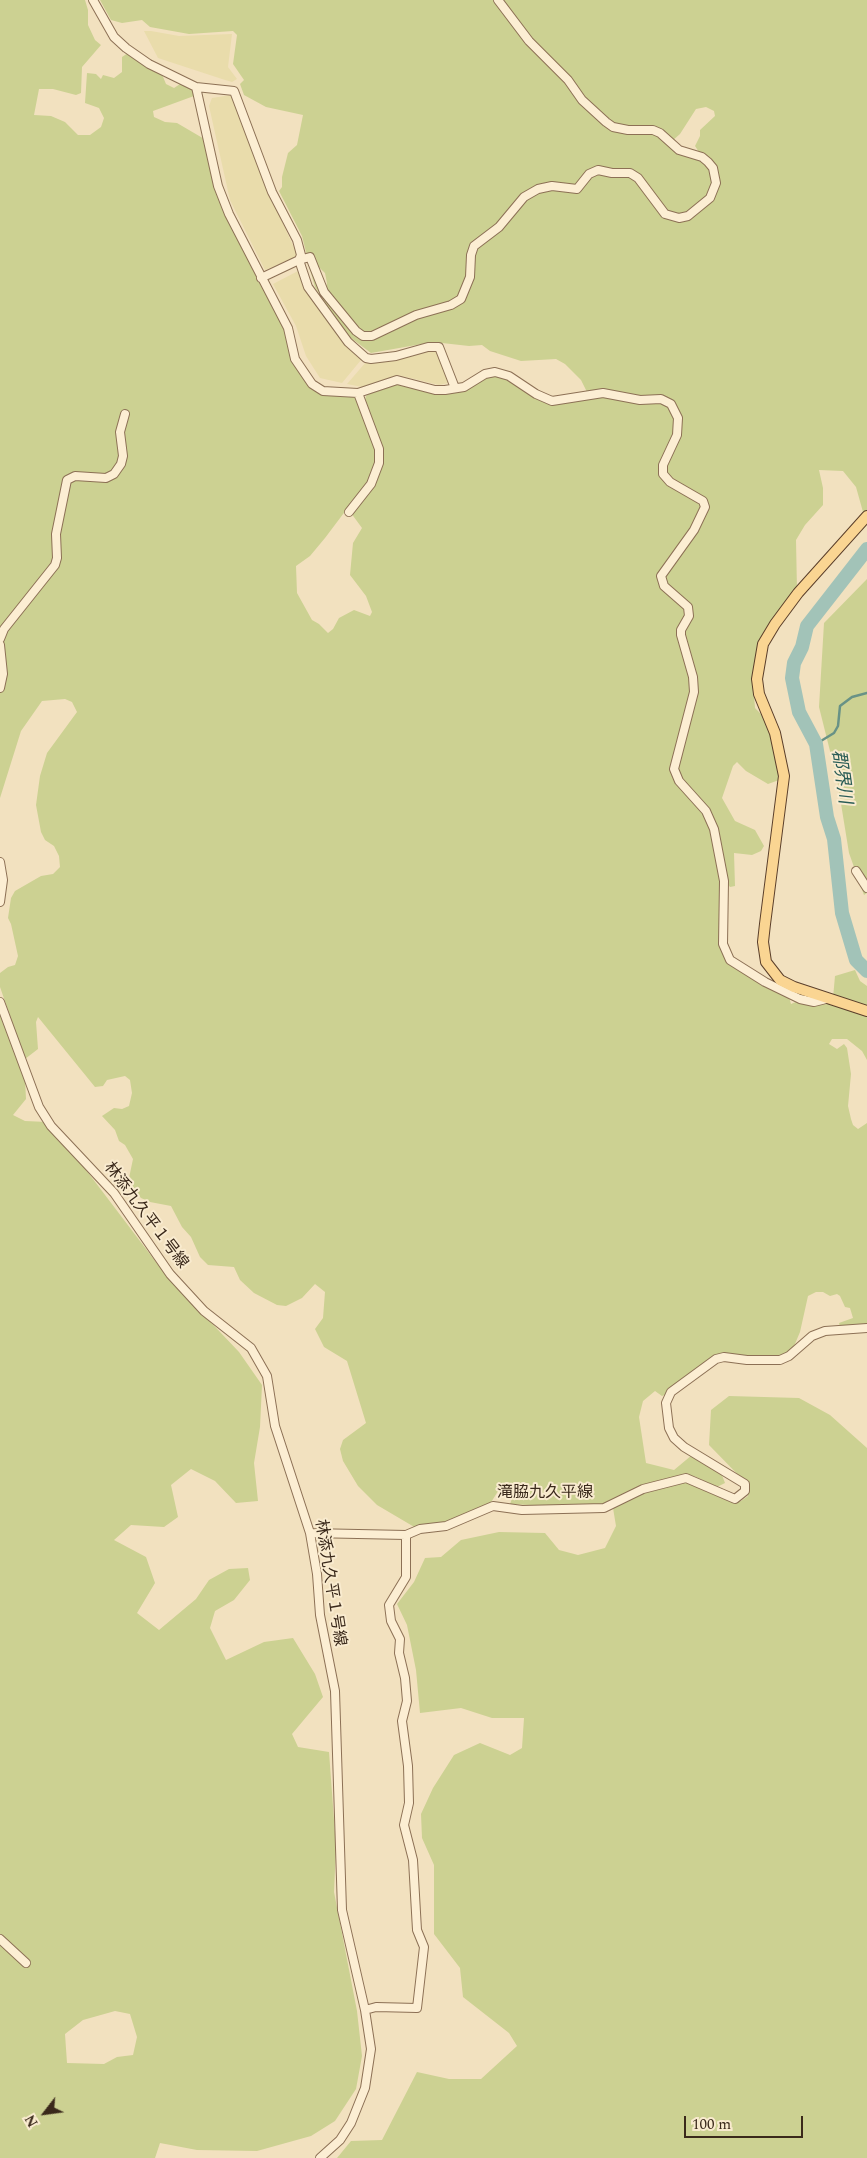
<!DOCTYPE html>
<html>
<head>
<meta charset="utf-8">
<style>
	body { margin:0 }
	#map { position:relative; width:867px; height:2158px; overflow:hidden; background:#f2e1bf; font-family:Spectral,serif }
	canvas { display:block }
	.north { position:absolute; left:20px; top:2088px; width:50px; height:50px; -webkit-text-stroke:4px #f9ebcf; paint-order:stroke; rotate:240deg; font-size:14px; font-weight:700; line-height:20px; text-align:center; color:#3a291b }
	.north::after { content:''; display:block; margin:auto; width:18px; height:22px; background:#3a291b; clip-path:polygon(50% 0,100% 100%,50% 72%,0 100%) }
	.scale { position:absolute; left:684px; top:2116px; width:119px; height:22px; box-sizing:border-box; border:2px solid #3a291b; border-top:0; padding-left:6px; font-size:15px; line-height:18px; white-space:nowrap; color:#3a291b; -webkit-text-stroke:4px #f9ebcf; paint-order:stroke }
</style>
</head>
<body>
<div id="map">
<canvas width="867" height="2158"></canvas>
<div class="north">N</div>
<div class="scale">100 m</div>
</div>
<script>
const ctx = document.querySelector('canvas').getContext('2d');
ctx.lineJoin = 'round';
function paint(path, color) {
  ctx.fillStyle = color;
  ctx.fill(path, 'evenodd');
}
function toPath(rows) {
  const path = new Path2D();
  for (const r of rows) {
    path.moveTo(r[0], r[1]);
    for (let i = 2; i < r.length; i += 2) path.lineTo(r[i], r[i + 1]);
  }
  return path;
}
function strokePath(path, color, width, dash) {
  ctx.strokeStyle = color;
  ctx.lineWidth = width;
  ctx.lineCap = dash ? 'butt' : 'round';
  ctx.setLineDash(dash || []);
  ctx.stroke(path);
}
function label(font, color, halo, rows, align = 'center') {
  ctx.font = font + ' Spectral,"Noto Sans JP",serif';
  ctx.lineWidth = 4;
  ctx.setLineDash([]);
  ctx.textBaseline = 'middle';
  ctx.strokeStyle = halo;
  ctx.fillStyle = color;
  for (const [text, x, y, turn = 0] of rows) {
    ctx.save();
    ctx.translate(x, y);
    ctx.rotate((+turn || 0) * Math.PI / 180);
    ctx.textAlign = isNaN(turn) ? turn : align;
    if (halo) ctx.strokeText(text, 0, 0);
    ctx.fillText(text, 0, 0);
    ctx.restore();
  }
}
paint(toPath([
	[144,31,151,31,179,36,232,34,228,67,237,79,232,82,222,79,158,58],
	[231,95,238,106,262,178,297,254,294,258,265,270,230,200,209,106,212,98],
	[298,271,304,288,319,310,345,345,361,360,342,383,320,378,306,356,296,326,273,284],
	[430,349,439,351,448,383,439,385,398,375,362,387,347,384,366,362]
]), '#e9dcab');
paint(toPath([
	[0,0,85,0,88,10,88,25,95,40,101,45,82,67,81,93,76,95,53,89,39,89,34,115,51,116,65,122,78,135,90,135,101,127,104,118,99,108,85,103,87,73,96,74,101,79,103,75,114,78,122,72,122,57,128,53,161,72,166,84,174,88,183,82,191,87,194,96,153,111,154,117,165,122,177,123,206,140,222,202,273,307,283,324,295,363,308,382,313,388,323,392,352,394,361,405,378,452,374,473,325,538,310,556,296,566,297,593,312,620,319,624,328,633,333,629,339,618,354,610,370,616,372,612,366,596,350,575,353,543,362,528,351,513,372,485,381,461,378,439,364,404,366,396,370,393,395,383,434,392,459,391,470,388,487,374,494,373,507,377,541,400,551,404,600,396,660,402,673,409,676,417,675,435,662,464,661,474,666,480,698,499,704,506,690,533,659,574,660,583,686,608,687,615,679,634,692,680,689,704,681,727,672,768,679,783,707,817,712,831,722,881,720,941,722,950,730,964,789,997,791,1004,798,1001,808,1005,829,1004,867,1014,867,1060,862,1051,847,1039,832,1039,829,1044,837,1049,844,1044,847,1048,851,1074,848,1106,851,1119,853,1125,858,1129,867,1123,867,1325,840,1327,839,1323,853,1318,850,1308,845,1307,840,1296,837,1294,830,1296,823,1292,816,1292,808,1296,800,1332,792,1351,787,1354,773,1357,727,1354,716,1356,670,1389,667,1394,662,1396,655,1391,643,1401,639,1417,646,1463,674,1470,692,1455,720,1470,725,1483,717,1487,694,1476,682,1475,645,1484,611,1502,587,1508,510,1504,516,1488,512,1483,503,1483,490,1504,481,1507,446,1527,434,1530,416,1528,377,1505,358,1486,343,1461,340,1449,343,1440,366,1423,347,1361,324,1347,315,1329,323,1318,325,1292,315,1284,302,1298,286,1306,277,1305,254,1293,240,1280,234,1267,208,1265,200,1257,191,1237,182,1227,171,1206,150,1202,141,1198,135,1191,129,1178,133,1159,125,1145,119,1141,115,1130,102,1116,114,1108,122,1109,129,1106,132,1093,130,1080,125,1076,107,1080,103,1086,95,1087,38,1017,36,1022,38,1049,25,1059,0,987,0,973,8,967,15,965,18,956,11,924,8,918,11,898,15,891,41,876,53,874,60,867,59,856,54,846,45,840,41,832,36,805,40,776,47,753,77,712,72,702,65,699,42,701,21,731,0,798],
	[100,0,496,0,604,122,654,133,707,164,713,176,711,194,689,213,678,217,665,213,638,176,600,169,580,185,540,187,498,227,473,245,468,278,459,299,389,328,363,334,325,292,327,283,325,273,307,256,302,236,279,191,282,187,282,177,288,153,297,145,303,115,266,107,244,95,240,84,244,80,233,64,237,35,233,31,189,34,150,27,142,20,122,23,111,20],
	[500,0,867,0,867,511,863,512,856,487,843,471,819,470,823,488,823,505,805,525,796,540,797,590,770,622,754,695,755,708,769,722,780,772,779,780,768,784,746,771,737,762,733,766,722,798,735,821,755,830,764,846,761,851,752,855,734,853,735,886,730,887,726,882,717,829,681,780,676,765,696,692,682,636,690,616,663,580,707,508,664,473,679,433,672,402,587,392,581,380,565,364,556,359,521,361,490,351,482,345,469,346,433,342,371,353,351,338,331,312,315,287,308,263,308,259,318,283,362,337,459,302,474,250,527,197,544,188,575,191,594,172,630,174,673,219,697,212,718,181,695,146,700,136,700,130,715,116,714,111,706,107,696,109,680,134,672,141,664,134,614,125,584,99,536,47],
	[867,579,867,893,864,895,849,853,837,779,819,707,824,623],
	[855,970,860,981,867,986,867,1008,833,998,835,976],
	[0,1015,25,1079,26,1099,13,1115,25,1121,47,1122,80,1162,165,1274,239,1352,262,1385,260,1427,254,1463,258,1501,236,1503,215,1481,191,1469,171,1485,178,1517,164,1527,131,1525,114,1540,146,1557,155,1583,137,1613,159,1630,196,1599,209,1580,229,1569,248,1568,250,1580,234,1600,215,1611,210,1628,226,1660,264,1642,293,1638,315,1674,323,1697,292,1734,298,1747,329,1752,336,1847,334,1892,357,2011,362,2056,356,2089,335,2121,311,2136,257,2151,197,2150,160,2143,155,2158,0,2158],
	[115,2011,130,2014,137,2037,133,2055,117,2057,104,2064,67,2063,65,2034,83,2020],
	[729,1396,799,1398,830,1415,867,1448,867,2158,337,2158,351,2141,382,2140,417,2072,449,2079,481,2079,517,2046,509,2033,463,1997,460,1968,434,1934,434,1865,422,1838,421,1814,433,1788,454,1755,480,1743,510,1755,522,1748,524,1718,492,1718,461,1708,420,1713,416,1670,407,1625,397,1604,414,1582,425,1558,441,1557,461,1540,499,1532,545,1533,559,1550,578,1555,605,1548,616,1526,613,1508,647,1490,684,1482,697,1484,733,1502,741,1501,748,1496,748,1485,709,1445,711,1410]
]), '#ccd192');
strokePath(toPath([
	[816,744,834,733,838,726,840,706,852,697,867,693]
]), '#689286', 2.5);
strokePath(toPath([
	[867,549,807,626,802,647,794,663,792,678,799,712,816,744,827,817,834,839,842,913,856,960,867,971]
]), '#a2c3b8', 14);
const minor = toPath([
	[93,0,114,37,126,48,149,64,196,87,218,186,229,214,288,328,295,359,312,384,323,391,358,393,397,380,435,390,445,390,464,387,485,374,495,372,509,376,536,394,552,401,603,393,640,400,661,399,671,404,678,418,677,435,663,465,663,474,670,482,703,501,705,507,694,530,661,576,664,586,688,607,689,616,681,630,681,635,693,677,694,692,674,769,679,781,706,811,714,829,724,881,723,944,730,960,765,982,800,999,814,1002,826,999],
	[196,87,234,91,272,192,297,240,301,255,299,260,308,287,348,342,366,358,371,359,396,356,428,347,439,347,455,388],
	[261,278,299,260,310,257,324,292,356,331,363,336,372,336,416,315,451,305,461,299,470,277,471,255,474,246,499,227,524,197,538,189,552,186,577,189,589,174,598,170,612,173,630,173,638,178,665,214,679,218,688,216,710,198,716,183,713,168,708,162,702,157,679,150,660,133,653,130,628,130,613,127,606,122,582,100,568,80,529,41,498,0],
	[349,512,371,484,379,463,379,449,358,393],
	[0,639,4,629,55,565,57,558,56,534,67,480,75,476,106,478,114,474,121,464,123,456,120,432,125,414],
	[0,645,3,674,0,688],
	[0,862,3,880,0,902],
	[856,871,867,888],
	[0,1002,39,1107,51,1126,114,1193,170,1274,204,1311,251,1348,267,1376,275,1426,310,1533,317,1574,320,1615,335,1691,342,1910,365,2010,371,2049,365,2088,351,2123,340,2140,320,2158],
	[310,1533,406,1535,420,1529,446,1526,493,1506,522,1510,604,1508,643,1489,686,1478,735,1499,745,1491,745,1484,684,1447,674,1438,669,1428,666,1403,671,1392,716,1359,724,1357,747,1360,780,1360,789,1356,812,1336,825,1331,867,1328],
	[0,1939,26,1963],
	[365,2010,376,2007,417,2008,424,1947,417,1930,413,1860,404,1825,409,1803,408,1766,402,1721,407,1701,405,1678,399,1653,400,1639,391,1621,389,1605,406,1577,406,1535]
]);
const major = toPath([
	[867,516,798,593,775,624,763,644,757,679,759,694,775,733,784,776,765,924,763,942,766,962,780,980,794,987,867,1011]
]);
strokePath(minor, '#8c7055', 10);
strokePath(major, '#5a3e2a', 12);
strokePath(minor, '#fceed3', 8);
strokePath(major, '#fad592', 10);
label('16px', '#3a291b', '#f9ebcf', [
	["林添九久平１号線",145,1216,53],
	["滝脇九久平線",545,1494],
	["林添九久平１号線",329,1583,81]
]);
label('italic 18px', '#295c56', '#f9ebcf', [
	["郡界川",840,777,82]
]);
</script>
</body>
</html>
